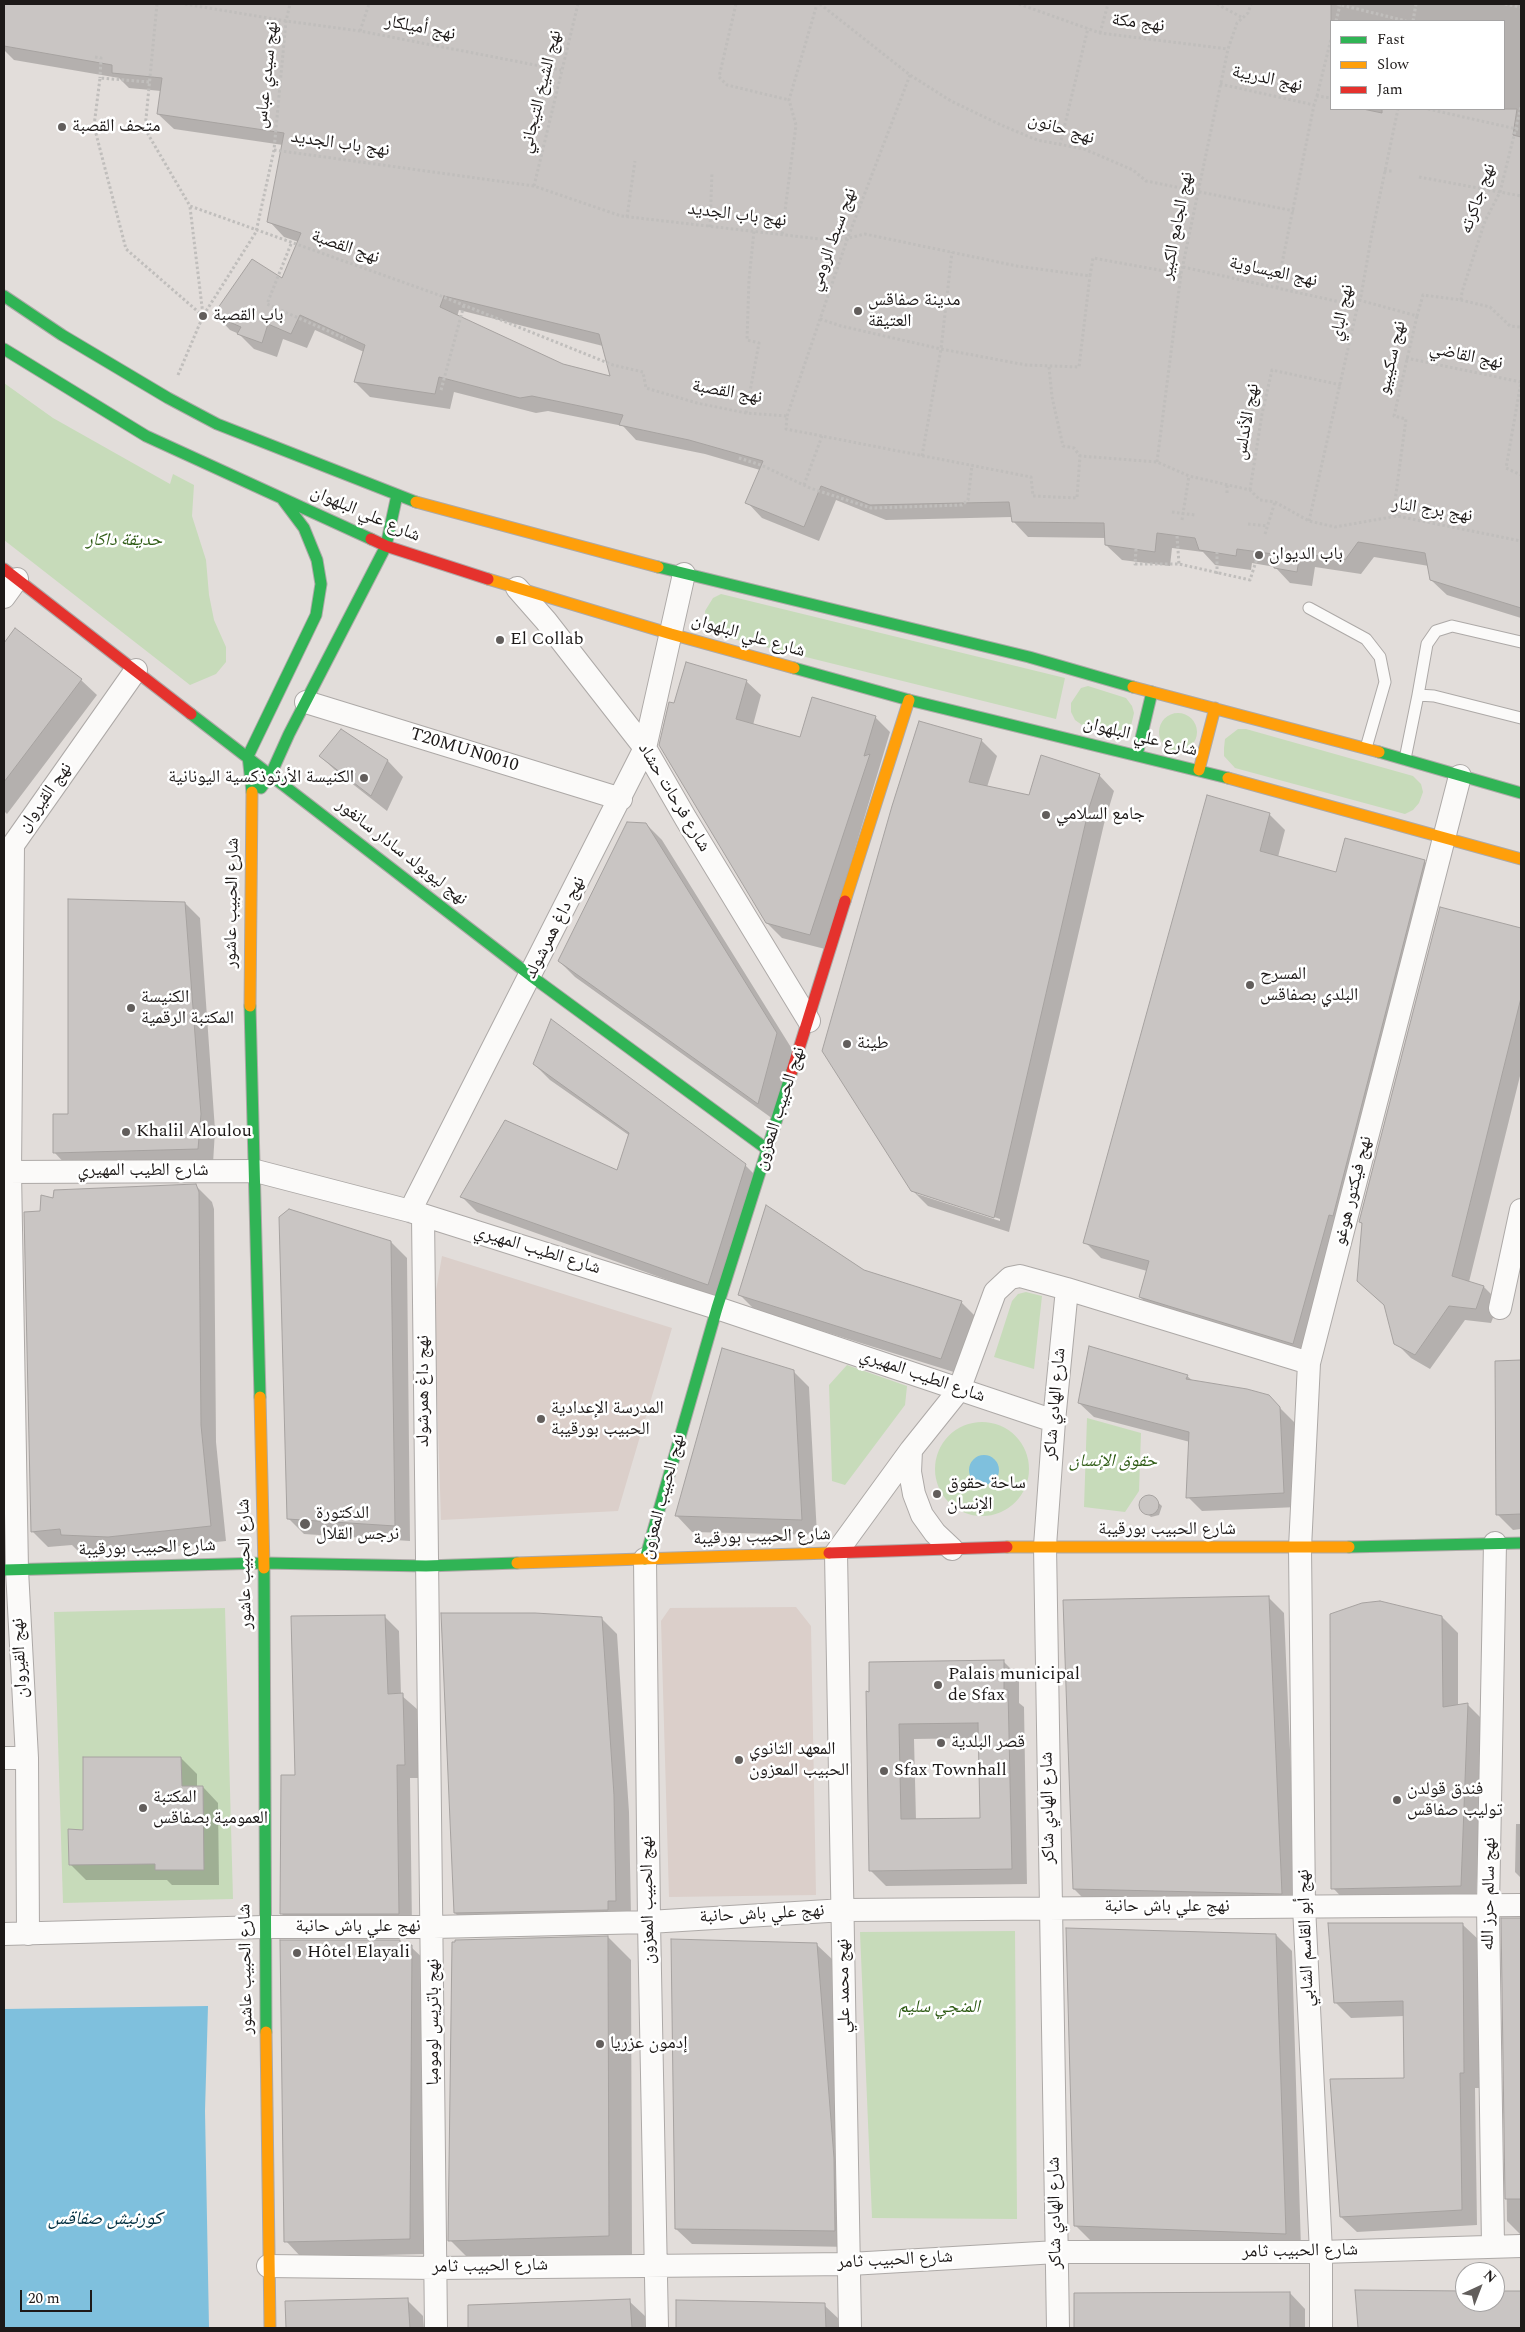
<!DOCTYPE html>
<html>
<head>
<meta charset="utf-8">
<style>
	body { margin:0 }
	#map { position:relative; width:1525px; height:2332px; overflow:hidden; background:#e2ddda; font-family:Spectral,serif }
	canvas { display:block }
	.frame { position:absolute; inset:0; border:5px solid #1d1918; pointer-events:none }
	.legend { position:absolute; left:1330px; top:20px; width:175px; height:90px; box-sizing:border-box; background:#fff; border:1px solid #a5a3a3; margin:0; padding:6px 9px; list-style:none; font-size:15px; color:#1d1918 }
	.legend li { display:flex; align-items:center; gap:10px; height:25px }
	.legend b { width:25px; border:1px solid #a5a3a3 }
	.north { position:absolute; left:1455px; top:2262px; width:50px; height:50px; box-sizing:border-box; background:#fff; border:1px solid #a5a3a3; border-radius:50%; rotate:43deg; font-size:14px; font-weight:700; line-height:20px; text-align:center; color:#1d1918 }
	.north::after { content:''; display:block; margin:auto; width:18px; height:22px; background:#625e5c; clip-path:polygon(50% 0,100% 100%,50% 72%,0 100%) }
	.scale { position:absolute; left:20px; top:2290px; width:72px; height:22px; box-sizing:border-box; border:2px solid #1d1918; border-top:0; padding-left:6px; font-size:15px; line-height:18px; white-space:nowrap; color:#1d1918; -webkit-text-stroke:4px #fff; paint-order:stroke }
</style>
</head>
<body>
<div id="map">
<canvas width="1525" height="2332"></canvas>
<div class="frame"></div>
<ul class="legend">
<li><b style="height:6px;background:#30b455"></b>Fast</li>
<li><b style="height:6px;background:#ff9f0a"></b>Slow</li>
<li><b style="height:6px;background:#e5322d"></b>Jam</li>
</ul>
<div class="north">N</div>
<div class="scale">20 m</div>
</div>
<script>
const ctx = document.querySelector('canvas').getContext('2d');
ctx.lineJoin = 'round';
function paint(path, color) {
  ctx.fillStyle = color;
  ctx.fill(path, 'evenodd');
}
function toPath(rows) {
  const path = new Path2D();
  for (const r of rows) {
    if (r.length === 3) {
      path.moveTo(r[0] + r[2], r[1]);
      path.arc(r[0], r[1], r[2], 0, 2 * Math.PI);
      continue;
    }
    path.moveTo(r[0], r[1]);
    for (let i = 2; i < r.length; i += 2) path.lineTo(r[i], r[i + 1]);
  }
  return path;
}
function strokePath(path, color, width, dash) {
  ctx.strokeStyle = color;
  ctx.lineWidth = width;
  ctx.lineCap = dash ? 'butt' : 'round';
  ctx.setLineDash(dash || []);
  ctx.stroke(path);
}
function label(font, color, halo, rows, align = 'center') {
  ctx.font = font + ' Spectral,"Noto Naskh Arabic",serif';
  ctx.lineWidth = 5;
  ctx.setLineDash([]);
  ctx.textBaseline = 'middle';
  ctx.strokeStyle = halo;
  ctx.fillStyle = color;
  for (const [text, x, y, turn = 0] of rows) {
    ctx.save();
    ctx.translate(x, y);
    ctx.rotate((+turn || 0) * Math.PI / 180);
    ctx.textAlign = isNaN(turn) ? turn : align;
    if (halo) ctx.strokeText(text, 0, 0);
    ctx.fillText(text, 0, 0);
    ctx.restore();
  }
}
paint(toPath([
	[442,1256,672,1328,618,1511,441,1520,434,1302],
	[796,1607,811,1626,816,1895,669,1897,661,1621,670,1608]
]), '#dbcfca');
paint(toPath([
	[4,383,53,418,170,484,173,474,194,485,192,516,206,560,209,595,214,620,226,647,226,662,216,674,190,685,4,540],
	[721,594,1065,678,1056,719,721,636,710,630,706,624,705,611,713,598],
	[1088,686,1126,698,1132,706,1134,713,1131,726,1120,736,1112,735,1082,725,1075,720,1071,712,1071,703,1081,688],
	[1178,732,19],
	[1238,729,1246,729,1413,776,1421,784,1423,792,1419,803,1413,810,1405,814,1235,768,1224,756,1224,748,1225,739],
	[1026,1292,1042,1296,1034,1369,994,1357,1012,1301,1018,1294],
	[847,1365,907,1386,905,1405,845,1485,832,1481,829,1385],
	[1087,1418,1141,1433,1139,1491,1125,1512,1084,1507],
	[982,1469,47],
	[225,1608,233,1899,63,1903,54,1612],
	[1015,1931,1017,2219,872,2218,860,1932]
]), '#c7dbba');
paint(toPath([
	[984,1470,15],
	[208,2006,205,2111,209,2328,4,2328,4,2009]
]), '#7fc0dd');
paint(toPath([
	[6,4,1521,4,1521,618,1447,595,1431,580,1429,566,1374,557,1361,574,1315,567,1312,586,1290,583,1275,567,1252,563,1251,570,1215,565,1203,552,1172,548,1170,566,1122,560,1106,545,1106,538,1028,537,1013,521,1012,517,886,520,836,500,819,541,762,518,747,502,760,470,705,454,636,440,623,426,548,411,536,413,454,392,450,409,370,397,355,382,364,352,315,330,307,348,283,339,277,357,254,349,239,334,230,330,215,314,282,280,299,242,284,237,269,221,283,145,174,129,158,114,161,91,129,88,119,78,14,60,4,50],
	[1331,21,1504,21,1504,109,1331,109],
	[459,310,603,346,611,378,563,365,457,317],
	[15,630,81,680,97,695,7,814,4,811,4,645],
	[746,681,761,695,753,725,801,738,875,717,890,732,825,949,782,938,767,923,675,705],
	[341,730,388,761,403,777,387,811,336,771,320,756],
	[981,740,997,756,987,787,1030,797,1099,775,1114,791,1104,824,1009,1232,928,1206,912,1190,823,1050],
	[917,1191,1000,1219,1000,1221,917,1194],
	[1269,814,1285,830,1278,857,1337,873,1424,861,1440,877,1309,1359,1156,1313,1140,1297,1147,1271,1101,1258,1085,1242],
	[646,824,662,840,792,1049,773,1119,575,977,559,961],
	[185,903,200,918,215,1130,213,1164,69,1168,54,1152,69,1115],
	[1441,909,1521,929,1521,1072,1469,1282,1484,1287,1499,1302,1491,1323,1465,1320,1430,1369,1411,1358,1396,1343,1386,1307,1358,1281,1363,1225,1360,1222],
	[534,1064,745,1165,761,1181,724,1300,477,1212,461,1196,618,1172,630,1136,550,1080],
	[196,1186,212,1202,214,1209,216,1442,226,1541,124,1552,78,1551,72,1545,48,1547,32,1531,41,1212,54,1199],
	[391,1242,407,1258,410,1541,304,1534,288,1518],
	[864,1271,961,1302,977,1318,957,1373,755,1310,739,1294],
	[1521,1361,1521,1529,1513,1530,1497,1514,1496,1363],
	[793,1371,809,1387,817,1535,692,1532,677,1516],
	[1187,1376,1193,1381,1268,1396,1294,1422,1298,1507,1202,1511,1188,1497,1190,1442,1094,1417,1079,1403],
	[1149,1495,1162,1506,1159,1515,1151,1517,1140,1507,1143,1498],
	[1268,1597,1284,1613,1297,1909,1090,1905,1074,1889],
	[385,1617,399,1631,401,1695,417,1709,419,1778,410,1778,412,1927,295,1927,281,1913,297,1776],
	[1442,1617,1458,1633,1458,1706,1467,1704,1483,1720,1476,1902,1348,1904,1333,1888],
	[601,1618,617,1634,629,1812,631,1916,471,1929,455,1913],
	[1003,1661,1019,1677,1019,1703,1024,1707,1027,1884,886,1886,870,1870,867,1693],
	[980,1738,981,1819,916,1820,914,1739],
	[181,1758,197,1774,197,1787,203,1787,218,1803,219,1885,172,1885,167,1880,86,1880,70,1864,85,1831],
	[4,1791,5,1924,4,1924],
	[1516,1824,1521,1824,1521,1878,1515,1872],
	[1503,1920,1521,1920,1521,2235,1507,2221],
	[1463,1925,1479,1940,1479,2088,1475,2088,1477,2225,1357,2232,1341,2217,1405,2079,1405,2016,1351,2018,1335,2002],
	[1276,1935,1292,1951,1301,2249,1091,2241,1075,2225],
	[608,1937,631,1960,632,2259,473,2263,450,2240],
	[399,1941,405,1947,411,1947,427,1962,425,2254,301,2257,286,2241],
	[817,1945,833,1960,850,2247,692,2244,676,2229],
	[1357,2292,1465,2292,1465,2302,1495,2302,1495,2292,1521,2292,1521,2328,1359,2328],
	[1290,2293,1305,2309,1305,2328,1076,2328,1075,2294],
	[407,2300,423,2316,424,2328,288,2328,287,2302],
	[629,2301,645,2316,646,2328,469,2328,469,2306],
	[677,2301,824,2305,840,2320,840,2328,677,2328]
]), '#0003');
const building = toPath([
	[4,4,1331,4,1331,109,1363,109,1382,113,1382,109,1517,109,1513,135,1521,137,1521,608,1430,580,1425,553,1358,542,1345,560,1300,553,1297,572,1274,568,1273,554,1237,549,1236,556,1199,550,1195,538,1157,533,1155,552,1105,545,1104,523,1012,522,1009,502,870,505,821,486,804,527,745,503,763,461,689,440,619,425,623,415,532,396,520,398,439,377,435,394,354,382,365,345,300,315,291,334,268,324,262,343,237,334,241,327,213,315,252,259,282,278,301,233,267,222,284,133,157,114,162,78,112,73,112,65,4,46,4,4],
	[444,296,599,334,610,376,563,364,440,307,444,296],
	[15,628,82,679,4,782,4,643,15,628],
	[686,662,747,680,736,719,800,737,812,697,876,716,864,756,870,754,810,935,766,923,659,745,669,702,674,703,686,662],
	[919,721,982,739,969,782,1029,795,1041,755,1100,774,1089,808,994,1218,911,1191,822,1051,892,806,919,721],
	[341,729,388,760,371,796,319,756,341,729],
	[1207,795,1270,813,1260,851,1336,872,1345,838,1425,860,1333,1216,1329,1215,1293,1344,1139,1297,1149,1261,1083,1243,1207,795],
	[627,822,646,823,777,1033,758,1104,558,961,627,822],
	[68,899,185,902,201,1114,198,1149,53,1153,53,1114,68,1114,68,899],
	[1440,907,1521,928,1521,998,1452,1276,1484,1286,1476,1309,1449,1306,1415,1355,1394,1344,1384,1305,1357,1281,1362,1223,1359,1222,1440,907],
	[551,1019,746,1164,708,1285,460,1197,505,1120,617,1170,629,1133,533,1064,551,1019],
	[196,1184,199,1192,201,1425,211,1526,108,1537,61,1535,60,1529,31,1532,24,1212,40,1211,41,1195,53,1198,54,1190,196,1184],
	[766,1205,864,1270,962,1301,941,1359,738,1295,766,1205],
	[289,1209,391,1241,395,1526,287,1519,279,1217,289,1209],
	[1089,1346,1188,1375,1186,1379,1247,1389,1269,1395,1280,1407,1284,1493,1186,1498,1189,1432,1078,1403,1089,1346],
	[722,1348,794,1370,802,1520,675,1516,722,1348],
	[1521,1360,1521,1514,1496,1515,1495,1361,1521,1360],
	[1149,1505,10],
	[1269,1596,1282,1894,1073,1889,1063,1600,1269,1596],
	[1380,1601,1442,1616,1443,1707,1468,1703,1461,1886,1331,1889,1330,1614,1362,1603,1380,1601],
	[441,1613,535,1613,602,1617,614,1795,616,1901,608,1901,608,1910,454,1913,441,1613],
	[385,1615,388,1694,403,1693,405,1765,397,1765,399,1914,280,1914,281,1775,295,1775,291,1616,385,1615],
	[1004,1660,1004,1690,1008,1690,1012,1869,869,1871,866,1691,869,1692,869,1662,1004,1660],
	[978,1723,980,1818,901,1819,899,1724,978,1723],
	[83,1757,181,1757,182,1786,203,1786,204,1870,155,1870,155,1864,69,1865,68,1829,83,1830,83,1757],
	[1501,1918,1521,1918,1521,2199,1505,2199,1501,1918],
	[1328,1923,1463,1923,1464,2073,1460,2073,1462,2210,1340,2217,1330,2079,1404,2078,1403,2001,1334,2003,1328,1923],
	[1066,1928,1276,1934,1286,2234,1074,2226,1066,1928],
	[608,1936,609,2236,448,2241,452,1942,455,1942,455,1940,608,1936],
	[671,1939,817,1943,834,2158,835,2231,675,2229,671,1939],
	[280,1940,400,1940,400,1946,412,1945,410,2239,284,2242,280,1940],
	[1355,2290,1465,2291,1465,2302,1495,2302,1495,2291,1521,2291,1521,2328,1358,2328,1355,2290],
	[1290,2292,1290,2328,1074,2328,1074,2293,1290,2292],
	[408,2298,410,2328,286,2328,285,2301,408,2298],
	[630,2299,632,2328,468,2328,468,2305,630,2299],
	[676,2300,825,2303,826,2328,676,2328,676,2300]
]);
paint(building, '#c9c5c3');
strokePath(building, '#a6a2a0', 1);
const lane = toPath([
	[1309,608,1366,639,1380,657,1385,682,1366,748],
	[1418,695,1427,644,1436,631,1452,626,1521,642],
	[1405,759,1418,695,1434,696,1521,718]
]);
const street = toPath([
	[517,588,546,621,645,748,686,819,809,1021],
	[4,597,17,579],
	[306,702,621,799],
	[4,1172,256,1171,410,1211,717,1308,1054,1421],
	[410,1211,645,748,684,574],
	[423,1216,436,2328],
	[1500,1308,1521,1210],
	[911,1450,910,1472,914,1494,922,1515,935,1533,952,1549],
	[645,1559,649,1922,657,2328],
	[4,1758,27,1758],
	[4,1934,264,1927,433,1927,649,1922,844,1910,1521,1905],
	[28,1934,27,1758,17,1570,10,1172,13,845,136,670],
	[1493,2246,1488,1906,1495,1543],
	[268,2266,436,2268,850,2264,1057,2252,1321,2252,1521,2246],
	[850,2328,836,1553,911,1450,959,1390,995,1292,1010,1278,1020,1276,1067,1289,1309,1363],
	[1058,2328,1045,1546,1054,1421,1067,1289],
	[1321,2328,1321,2252,1304,1906,1300,1548,1309,1363,1460,776]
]);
const fast = toPath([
	[4,296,62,335,168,398,217,424,416,502],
	[4,349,146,436,371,539],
	[658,567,1029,657,1133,687],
	[794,668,909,700,1228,778],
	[191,714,531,976,768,1150],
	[1379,752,1521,793],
	[1137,755,1152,692],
	[261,788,271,774,289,734,386,546,397,495],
	[252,792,248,756,316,615,321,584,317,560,304,528,283,500],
	[250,1006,260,1397],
	[1349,1547,1521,1543],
	[645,1559,717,1308,792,1071],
	[264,1568,266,2032],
	[4,1570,264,1563,426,1566,517,1563]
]);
const slow = toPath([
	[416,502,658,567],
	[488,579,671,634,794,668],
	[1133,687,1379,752],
	[1199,770,1215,708],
	[1228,778,1521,859],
	[845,901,909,700],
	[250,1006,252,792],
	[260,1397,264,1568],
	[1007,1547,1349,1547],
	[517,1563,829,1553],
	[266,2032,270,2328]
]);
const jam = toPath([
	[371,539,386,546,488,579],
	[4,569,191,714],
	[792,1071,845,901],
	[829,1553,1007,1547]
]);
strokePath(lane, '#ada9a7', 13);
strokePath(street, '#ada9a7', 24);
strokePath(fast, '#ada9a7', 13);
strokePath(slow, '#ada9a7', 13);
strokePath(jam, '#ada9a7', 13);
strokePath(toPath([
	[157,4,145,129,190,206,436,294,613,365,643,372,646,388,697,403,746,413,787,416,786,429,1031,477,1033,496,1077,498,1080,456,1157,462,1189,476,1250,490,1260,500,1275,502,1309,521,1335,527,1397,516,1521,541],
	[185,4,286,21,360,31,561,70],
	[736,4,719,77,727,85,789,100],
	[820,4,910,75,951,101,1001,125,1037,140,1084,149,1133,170,1146,181,1294,211],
	[1019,4,1100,33,1228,49],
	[1217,4,1241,17],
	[1337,4,1406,21],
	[1505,4,1521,7],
	[1336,21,1340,5],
	[1413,21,1416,4],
	[360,31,369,4],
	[1100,33,1108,4],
	[95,57,101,58,100,78],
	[149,82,100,78,94,126,126,249,203,316],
	[1220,84,1314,105,1317,96,1331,98],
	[1317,96,1331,39],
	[1428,109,1521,130],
	[1060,145,1088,28],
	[274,150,534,186,621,216,837,241,865,234,1017,266,1090,276,1093,258,1181,274],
	[1384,171,1392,171],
	[1419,177,1521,196],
	[534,186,578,4],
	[190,207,203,315],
	[627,217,635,161],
	[710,227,712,172],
	[782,234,796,125,789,100,817,4],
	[291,244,267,304,346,339],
	[1183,267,1358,306],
	[1277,288,1314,105],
	[1359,300,1417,316,1423,295,1461,300,1490,307,1510,326,1521,327],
	[1461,300,1462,292,1485,221,1500,192,1521,107],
	[820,319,841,326,941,349,1026,365,1079,367,1090,276],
	[1406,358,1521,382,1506,468,1521,475],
	[1049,367,1052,397,1063,446,1074,448,1080,456],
	[178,375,203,316,256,232,274,150,286,21,290,4],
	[441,390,464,305],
	[746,413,759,343,747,340,749,280,754,231],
	[787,416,847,240,910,75],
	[922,456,941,349,952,252],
	[739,458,761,465,810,488,871,508,962,505,968,500,972,465],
	[1157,462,1181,274,1228,49,1237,23,1248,13,1251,4],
	[804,485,822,436],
	[1250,490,1262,414,1272,370,1341,385],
	[1227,493,1227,485],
	[1172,512,1195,515],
	[1397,516,1395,501,1406,419,1394,416,1417,316],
	[1182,520,1189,476],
	[1309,521,1359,300,1361,296,1372,233,1398,109],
	[1248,524,1267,526],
	[1265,534,1275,502],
	[1177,536,1179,564],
	[1136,549,1135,564,1179,564,1250,580,1259,552],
	[1217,574,1217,552]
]), '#c0bebc', 3, [2.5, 2.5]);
strokePath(lane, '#fbfaf9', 11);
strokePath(street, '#fbfaf9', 22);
strokePath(fast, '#30b455', 11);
strokePath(slow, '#ff9f0a', 11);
strokePath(jam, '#e5322d', 11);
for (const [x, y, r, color] of [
	[62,127,5,"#625e5c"],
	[858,311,5,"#625e5c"],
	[203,316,5,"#625e5c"],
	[1259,555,5,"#625e5c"],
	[500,640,5,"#625e5c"],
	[364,778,5,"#625e5c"],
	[1046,815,5,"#625e5c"],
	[1250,985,5,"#625e5c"],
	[131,1008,5,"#625e5c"],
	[847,1044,5,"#625e5c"],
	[126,1132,5,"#625e5c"],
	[541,1419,5,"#625e5c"],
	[937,1494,5,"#625e5c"],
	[305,1524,6,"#625e5c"],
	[938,1685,5,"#625e5c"],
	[941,1743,5,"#625e5c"],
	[739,1760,5,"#625e5c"],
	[884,1771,5,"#625e5c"],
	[1397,1800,5,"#625e5c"],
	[143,1808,5,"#625e5c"],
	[297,1953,5,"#625e5c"],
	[600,2044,5,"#625e5c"]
]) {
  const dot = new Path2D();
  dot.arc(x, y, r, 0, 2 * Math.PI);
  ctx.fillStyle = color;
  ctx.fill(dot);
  strokePath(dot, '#fff', 2);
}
label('18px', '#1d1918', '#fff', [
	["نهج مكة",1138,24,7],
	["نهج أميلكار",420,29,11],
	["نهج سيدي عباس",268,75,-84],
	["نهج الدريبة",1267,80,12],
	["نهج الشيخ التيجاني",542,92,-76],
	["نهج حانون",1061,130,17],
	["نهج باب الجديد",340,145,8],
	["نهج جاكرته",1479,199,-70],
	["نهج باب الجديد",737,216,7],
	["نهج الجامع الكبير",1178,226,-79],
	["نهج سبط الرومي",834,240,-70],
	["نهج القصبة",345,248,19],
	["نهج العيساوية",1273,273,12],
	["نهج الباي",1343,313,-78],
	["نهج القاضي",1466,357,12],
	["نهج سكيبيو",1393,358,-77],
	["نهج القصبة",727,393,10],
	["نهج الأندلس",1248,422,-80],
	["نهج برج النار",1432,511,9],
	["شارع علي البلهوان",365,515,23],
	["شارع علي البلهوان",748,637,16],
	["شارع علي البلهوان",1140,738,14],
	["T20MUN0010",464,751,17],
	["نهج القيروان",46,798,-55],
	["شارع فرحات حشاد",673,798,59],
	["نهج ليوبولد سادار سانغور",401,853,38],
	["شارع الحبيب عاشور",233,903,-89],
	["نهج داغ همرشولد",556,928,-63],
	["نهج الحبيب المعزون",781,1109,-72],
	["شارع الطيب المهيري",143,1171],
	["نهج فيكتور هوغو",1354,1191,-76],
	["شارع الطيب المهيري",537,1251,17],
	["شارع الطيب المهيري",922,1377,19],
	["نهج داغ همرشولد",424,1391,-90],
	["شارع الهادي شاكر",1056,1404,-85],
	["نهج الحبيب المعزون",664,1497,-75],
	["شارع الحبيب بورقيبة",1167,1530],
	["شارع الحبيب بورقيبة",762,1538,-2],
	["شارع الحبيب بورقيبة",147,1549,-2],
	["شارع الحبيب عاشور",246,1564,-91],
	["نهج القيروان",21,1658,-93],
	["شارع الهادي شاكر",1049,1808,-91],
	["نهج سالم حرز الله",1490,1894,-89],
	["نهج الحبيب المعزون",649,1900,-91],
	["نهج علي باش حانبة",1167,1907],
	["نهج علي باش حانبة",762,1915,-3],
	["نهج علي باش حانبة",358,1927],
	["نهج أبو القاسم الشابي",1307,1938,-92],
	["شارع الحبيب عاشور",247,1969,-91],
	["نهج محمد علي",845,1986,-91],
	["نهج باتريس لومومبا",434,2022,-90],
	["شارع الهادي شاكر",1056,2213,-91],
	["شارع الحبيب ثامر",1300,2252,-1],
	["شارع الحبيب ثامر",895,2261,-3],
	["شارع الحبيب ثامر",490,2267,-1]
]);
label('18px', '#1d1918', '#fff', [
	["متحف القصبة",72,127],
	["مدينة صفاقس",868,301],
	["العتيقة",868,322],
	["باب القصبة",213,316],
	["باب الديوان",1269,555],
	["El Collab",510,640],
	["الكنيسة الأرثوذكسية اليونانية",354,778,"right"],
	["جامع السلامي",1056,815],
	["المسرح",1260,975],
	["البلدي بصفاقس",1260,996],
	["الكنيسة",141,998],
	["المكتبة الرقمية",141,1019],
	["طينة",857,1044],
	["Khalil Aloulou",136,1132],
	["المدرسة الإعدادية",551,1409],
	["الحبيب بورقيبة",551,1430],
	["ساحة حقوق",947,1484],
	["الإنسان",947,1505],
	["الدكتورة",316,1514],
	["نرجس القلال",316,1535],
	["Palais municipal",948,1675],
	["de Sfax",948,1696],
	["قصر البلدية",951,1743],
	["المعهد الثانوي",749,1750],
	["الحبيب المعزون",749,1771],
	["Sfax Townhall",894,1771],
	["فندق قولدن",1407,1790],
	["توليب صفاقس",1407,1811],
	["المكتبة",153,1798],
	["العمومية بصفاقس",153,1819],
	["Hôtel Elayali",307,1953],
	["إدمون عزريا",610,2044]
], 'left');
label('italic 18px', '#2e5b14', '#fff', [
	["حديقة داكار",124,541],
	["حقوق الإنسان",1113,1462],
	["المنجي سليم",939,2008]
]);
label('italic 19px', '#012e40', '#fff', [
	["كورنيش صفاقس",105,2220]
]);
</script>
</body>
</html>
